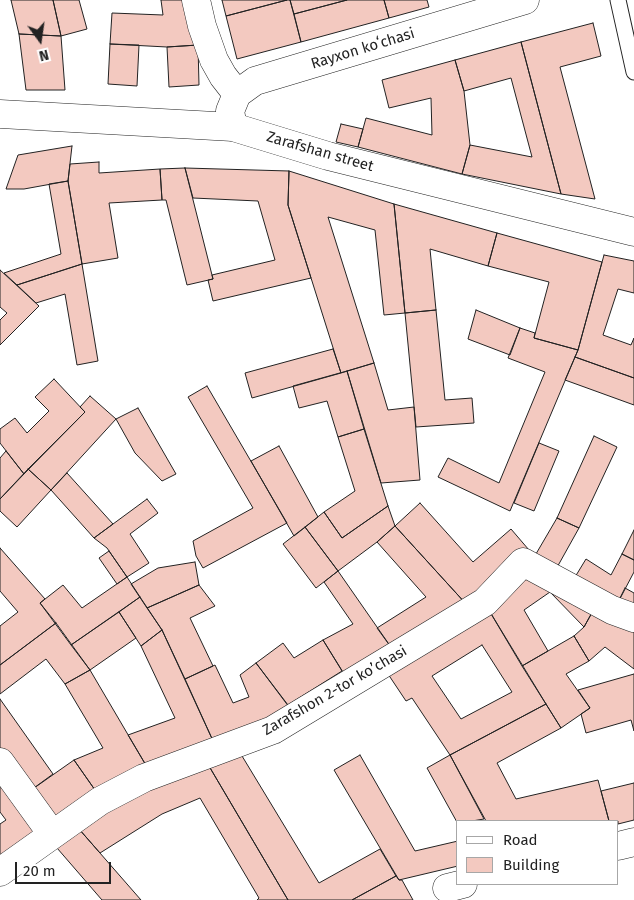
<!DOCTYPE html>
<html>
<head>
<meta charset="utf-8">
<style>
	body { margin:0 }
	#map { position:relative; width:634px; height:900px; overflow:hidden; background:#fff; font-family:"Fira Sans",sans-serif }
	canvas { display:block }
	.legend { position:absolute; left:456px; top:820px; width:162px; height:65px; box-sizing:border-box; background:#fff; border:1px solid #a7a7a7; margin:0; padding:6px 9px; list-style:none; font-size:15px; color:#222 }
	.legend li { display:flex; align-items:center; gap:10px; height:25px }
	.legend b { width:25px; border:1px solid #a7a7a7 }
	.north { position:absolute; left:15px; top:15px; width:50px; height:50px; -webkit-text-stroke:4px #fff; paint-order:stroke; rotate:166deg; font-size:14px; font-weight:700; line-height:20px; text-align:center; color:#222 }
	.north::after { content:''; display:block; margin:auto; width:18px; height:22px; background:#222; clip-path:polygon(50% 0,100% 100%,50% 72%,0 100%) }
	.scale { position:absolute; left:15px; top:862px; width:96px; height:22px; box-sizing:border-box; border:2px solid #222; border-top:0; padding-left:6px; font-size:15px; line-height:18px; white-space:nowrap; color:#222; -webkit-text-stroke:4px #fff; paint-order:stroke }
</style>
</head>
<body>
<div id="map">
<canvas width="634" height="900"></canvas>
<ul class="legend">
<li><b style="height:6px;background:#fff"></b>Road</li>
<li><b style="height:14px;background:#f3c9c0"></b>Building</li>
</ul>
<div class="north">N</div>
<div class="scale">20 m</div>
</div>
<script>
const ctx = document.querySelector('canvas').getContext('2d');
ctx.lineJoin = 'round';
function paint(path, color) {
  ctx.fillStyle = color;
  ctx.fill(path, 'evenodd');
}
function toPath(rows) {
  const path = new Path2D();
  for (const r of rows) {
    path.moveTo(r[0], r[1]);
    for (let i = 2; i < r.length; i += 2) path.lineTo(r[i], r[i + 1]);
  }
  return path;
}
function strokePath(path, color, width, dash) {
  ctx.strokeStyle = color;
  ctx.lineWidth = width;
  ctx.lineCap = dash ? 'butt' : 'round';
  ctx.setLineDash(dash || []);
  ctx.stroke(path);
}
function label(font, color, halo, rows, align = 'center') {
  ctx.font = font + ' "Fira Sans",sans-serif';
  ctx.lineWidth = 4;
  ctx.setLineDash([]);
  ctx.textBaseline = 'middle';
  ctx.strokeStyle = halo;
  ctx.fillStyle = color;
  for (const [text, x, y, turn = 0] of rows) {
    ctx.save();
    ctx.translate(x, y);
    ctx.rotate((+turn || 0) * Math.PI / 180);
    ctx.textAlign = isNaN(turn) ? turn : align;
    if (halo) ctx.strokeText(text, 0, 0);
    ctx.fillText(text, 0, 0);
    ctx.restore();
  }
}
const building = toPath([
	[11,0,53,0,61,36,19,34,11,0],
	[53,0,79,0,87,29,61,36,53,0],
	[161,0,191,0,198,45,167,47,110,44,112,13,163,15,161,0],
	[222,0,287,0,226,16,222,0],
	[287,0,290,0,301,42,237,59,226,16,287,0],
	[290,0,347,0,294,14,290,0],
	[347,0,384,0,389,18,301,42,294,14,347,0],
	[384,0,427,0,429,7,389,18,384,0],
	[593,23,601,56,560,67,595,199,561,194,521,42,593,23],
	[19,34,61,36,65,90,26,90,19,34],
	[521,42,561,194,462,174,470,145,532,157,511,78,464,91,455,60,521,42],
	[110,44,139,45,137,86,108,84,110,44],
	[198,45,199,85,169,87,167,47,198,45],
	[455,60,464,91,470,145,462,174,358,147,366,118,432,135,431,98,389,108,382,80,455,60],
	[341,124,363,129,358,147,336,142,341,124],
	[72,146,68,181,24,189,6,189,18,155,72,146],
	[99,162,99,173,160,169,162,200,109,203,118,258,82,264,68,181,70,164,99,162],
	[185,168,289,171,288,205,311,278,213,301,208,280,213,279,212,275,275,260,258,201,193,198,185,168],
	[185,168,213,279,187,285,166,200,162,200,160,169,185,168],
	[289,171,394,204,405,313,384,315,375,230,328,217,374,363,341,373,288,205,289,171],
	[68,181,82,264,17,285,4,273,61,254,49,184,68,181],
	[394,204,497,233,488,266,430,249,436,310,405,313,394,204],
	[497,233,602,262,578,350,534,338,549,282,488,266,497,233],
	[604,255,634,261,634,293,618,289,603,335,631,345,634,338,634,378,575,357,578,350,604,255],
	[82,264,98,361,77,365,65,294,36,303,17,285,82,264],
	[0,270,39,306,0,345,0,320,7,313,0,307,0,270],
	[436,310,445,400,472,398,474,423,416,427,405,313,436,310],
	[476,310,520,328,510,355,468,339,476,310],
	[520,328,535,333,534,338,578,350,510,511,438,477,448,458,499,483,545,372,508,358,520,328],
	[333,349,341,373,252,398,245,373,333,349],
	[575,357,634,378,634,405,565,380,575,357],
	[374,363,388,410,414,407,420,480,381,483,347,371,374,363],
	[347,371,364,429,338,437,327,401,299,408,293,386,347,371],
	[54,379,85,412,24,474,0,443,0,429,15,418,27,433,49,411,35,397,54,379],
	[207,386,287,523,203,568,196,556,193,541,253,508,188,397,207,386],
	[90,396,116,419,51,490,28,469,85,412,80,407,90,396],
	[138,408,176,474,162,481,135,453,116,419,138,408],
	[364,429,388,506,342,538,324,512,355,491,338,437,364,429],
	[594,436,617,447,579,528,557,518,594,436],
	[539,443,559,451,534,511,514,503,539,443],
	[279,446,318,517,294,536,251,461,279,446],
	[6,451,24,474,0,499,0,458,6,451],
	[28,469,51,490,17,527,0,511,0,499,28,469],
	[67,473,113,524,94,538,51,490,67,473],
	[147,499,158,513,130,534,149,563,127,577,107,548,94,538,147,499],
	[420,503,473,562,511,529,529,550,467,605,395,526,420,503],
	[388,506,395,526,377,542,338,571,305,527,324,512,342,538,388,506],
	[557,518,579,528,555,571,533,559,557,518],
	[395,526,467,605,393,650,377,628,426,597,377,542,395,526],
	[305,527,338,571,316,588,283,544,305,527],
	[634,530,634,560,622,554,634,530],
	[0,548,45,599,40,603,56,623,0,665,0,626,18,612,0,591,0,548],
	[109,551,127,577,117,584,99,558,109,551],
	[622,554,634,560,634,572,614,610,572,582,586,559,611,575,622,554],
	[195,562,199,585,147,608,131,584,158,568,195,562],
	[338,571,393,650,346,677,323,640,353,624,324,582,338,571],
	[535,573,594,609,584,627,550,592,524,610,548,651,522,666,487,607,535,573],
	[127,577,140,597,71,645,40,603,63,585,82,608,127,577],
	[199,585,215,606,190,618,213,666,185,679,162,630,147,608,199,585],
	[625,588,634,593,634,609,619,600,625,588],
	[140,597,162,630,141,646,119,612,140,597],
	[487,607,546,704,450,755,412,698,406,701,386,671,487,607],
	[482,645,512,692,461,719,432,676,482,645],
	[594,609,634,627,634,669,605,647,589,661,574,636,584,627,594,609],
	[119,612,136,638,90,670,71,645,119,612],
	[56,623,90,670,65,684,46,659,0,694,0,665,56,623],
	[162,630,214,743,147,767,128,735,175,718,141,646,162,630],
	[574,636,589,661,566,674,590,708,561,728,522,666,574,636],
	[323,640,342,671,288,705,256,663,283,643,294,658,323,640],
	[256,663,292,711,214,743,185,679,215,665,233,703,249,697,240,675,256,663],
	[90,670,147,767,95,790,74,760,103,748,65,684,90,670],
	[634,674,634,731,631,720,586,733,581,714,590,708,578,690,634,674],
	[0,699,53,774,27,793,0,754,0,699],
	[546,704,561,728,497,763,516,799,598,780,609,821,486,821,450,755,546,704],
	[239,751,319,883,380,849,396,876,352,900,288,900,206,761,239,751],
	[360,755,415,851,458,841,458,866,399,880,334,770,360,755],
	[450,755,484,819,472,821,458,821,458,824,427,768,450,755],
	[74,760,95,790,48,822,27,793,74,760],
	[206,761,288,900,257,900,259,898,200,798,162,814,100,853,79,829,150,785,206,761],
	[0,769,44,831,0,863,0,824,6,820,0,812,0,769],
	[634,783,634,820,618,824,618,821,609,821,601,791,634,783],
	[79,829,141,900,102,900,57,848,79,829],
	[396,876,399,880,402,880,413,900,352,900,396,876]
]);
paint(building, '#f3c9c0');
strokePath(building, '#222', 1);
const service = toPath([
	[618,0,634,72]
]);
const minor = toPath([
	[196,0,202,26,214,60,223,76,237,94],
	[233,127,230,111,237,94,255,81,525,0],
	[0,762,52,834],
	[618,846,634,842],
	[0,872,100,801,144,778,273,730,485,602,523,562,612,610,634,618],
	[447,888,463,884]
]);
const tertiary = toPath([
	[0,114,233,127,328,156,634,232]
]);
strokePath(service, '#222', 17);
strokePath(minor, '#222', 29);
strokePath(tertiary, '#222', 29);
strokePath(service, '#fff', 15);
strokePath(minor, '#fff', 28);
strokePath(tertiary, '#fff', 28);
label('15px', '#222', '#fff', [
	["Rayxon koʻchasi",363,49,-17],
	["Zarafshan street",320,152,16],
	["Zarafshon 2-tor koʼchasi",335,691,-30]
]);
</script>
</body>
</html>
